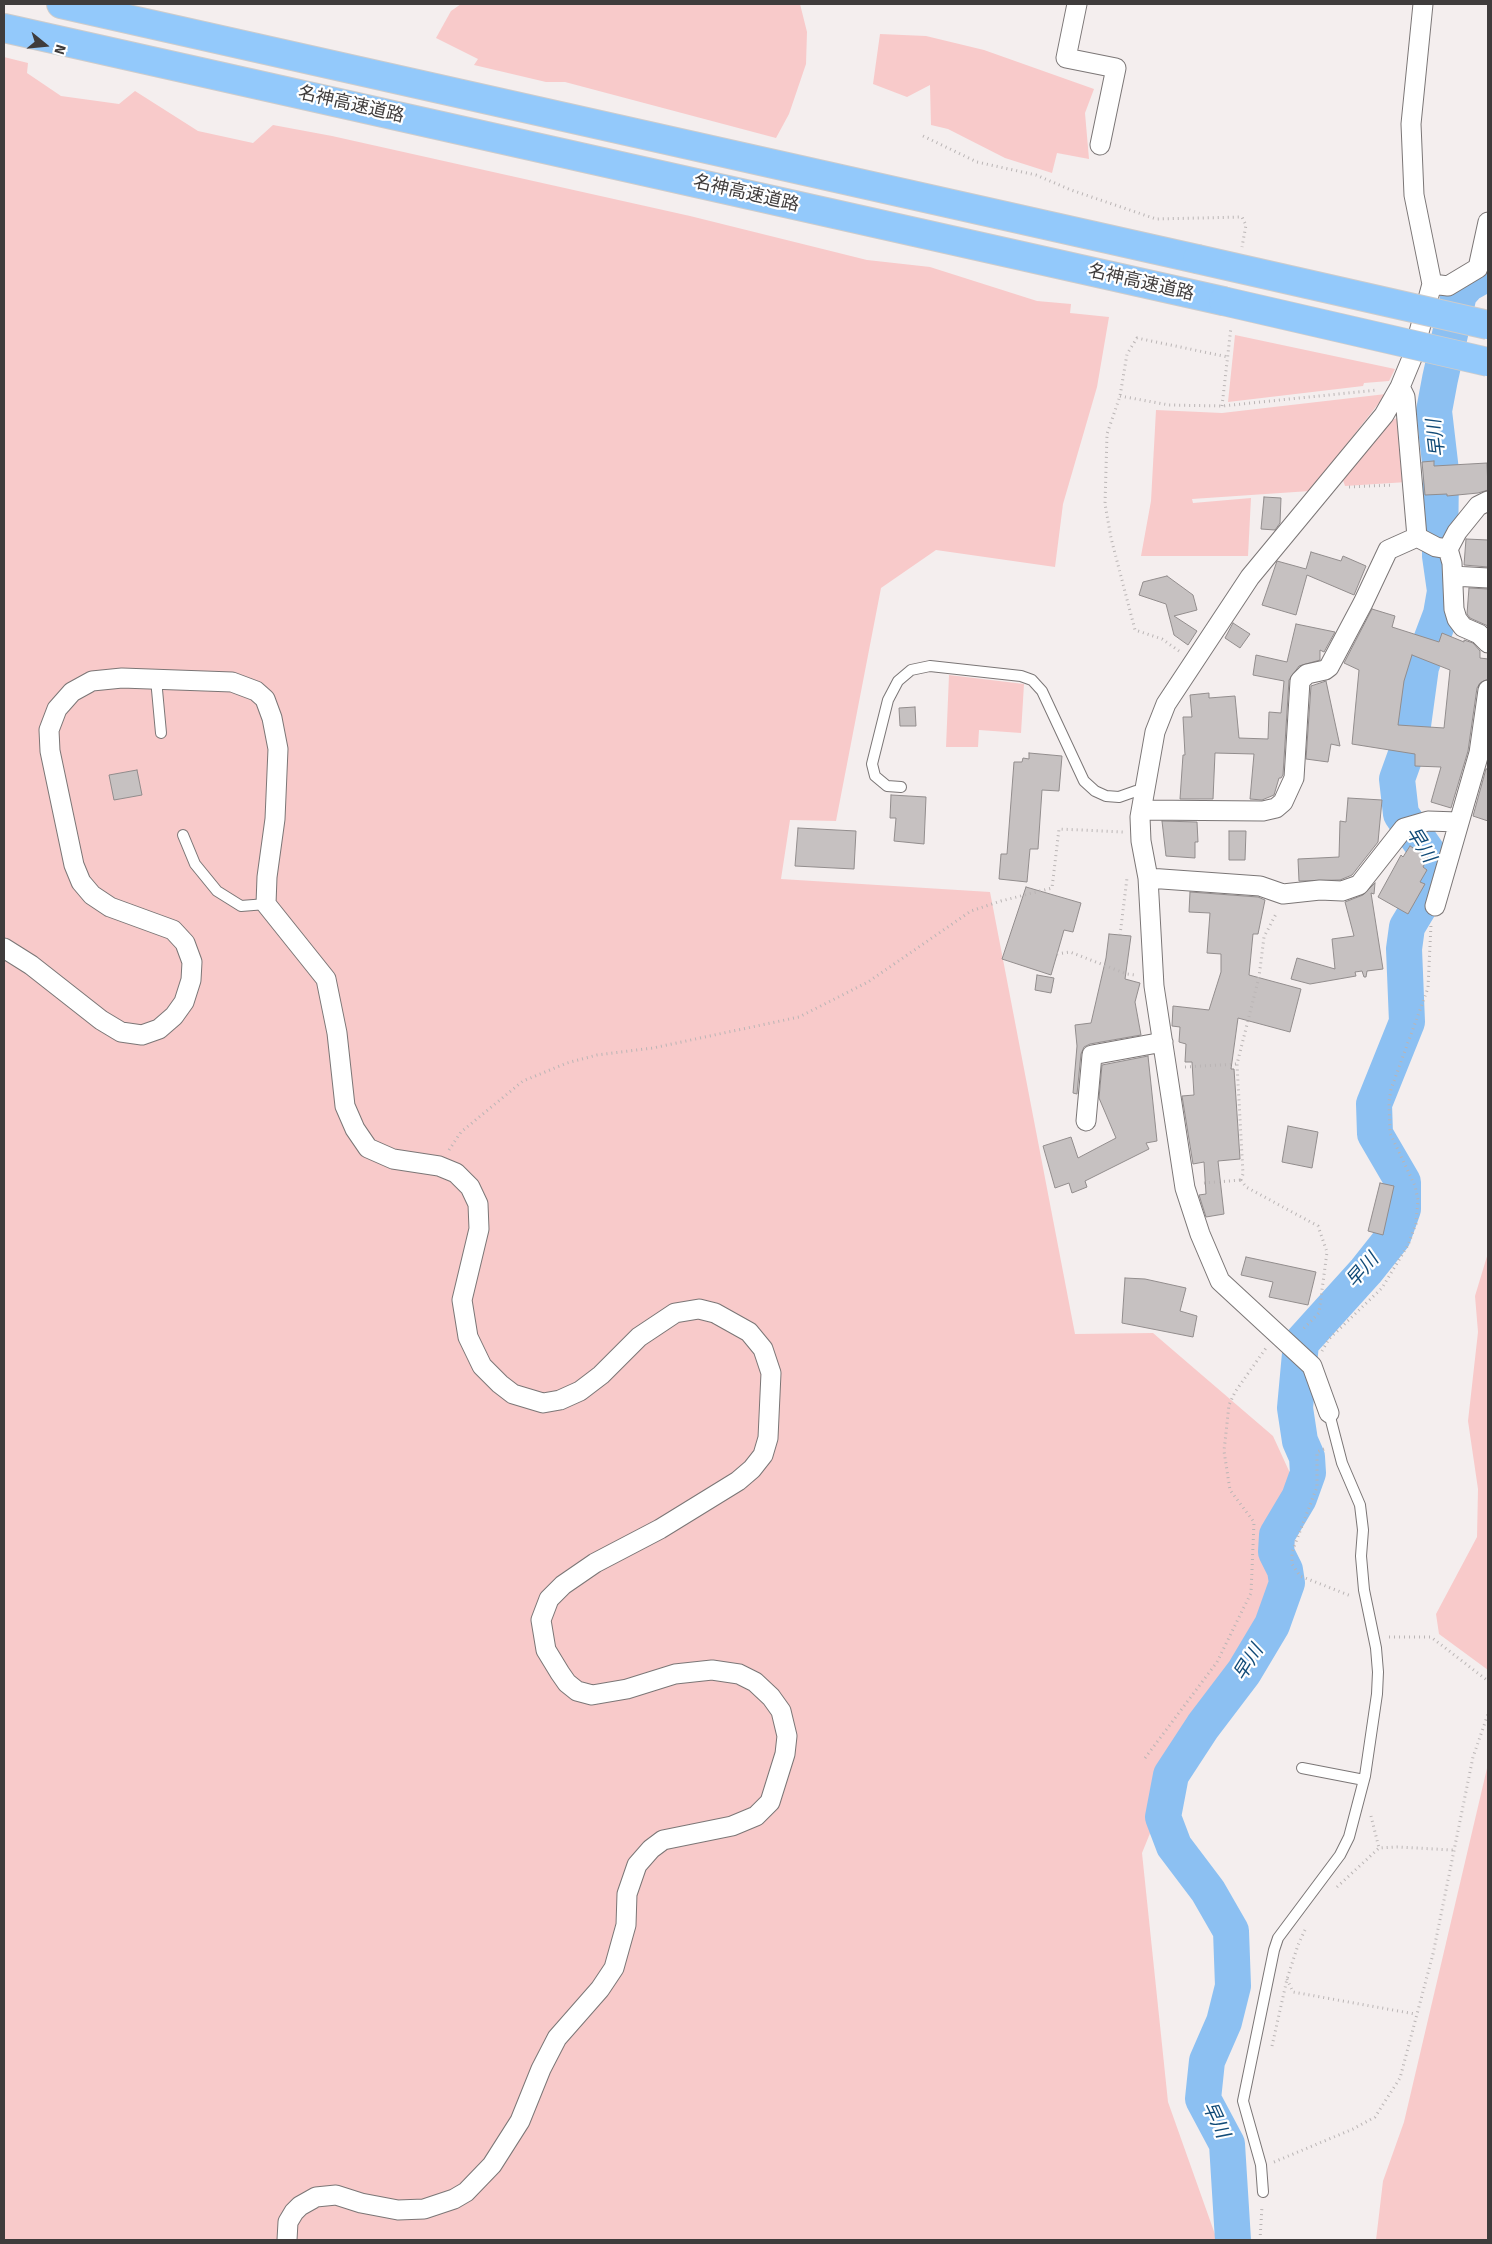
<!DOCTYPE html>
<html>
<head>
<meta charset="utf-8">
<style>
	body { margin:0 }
	#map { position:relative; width:1492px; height:2244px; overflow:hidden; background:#f4eeee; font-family:Signika,sans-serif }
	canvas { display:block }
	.frame { position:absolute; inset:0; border:5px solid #3f3c3c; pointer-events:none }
	.north { position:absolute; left:20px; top:20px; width:50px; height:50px; -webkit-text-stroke:4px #fff; paint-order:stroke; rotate:107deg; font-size:14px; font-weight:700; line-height:20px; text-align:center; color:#3f3c3c }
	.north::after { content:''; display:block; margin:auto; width:18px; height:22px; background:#3f3c3c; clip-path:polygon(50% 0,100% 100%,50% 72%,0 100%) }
</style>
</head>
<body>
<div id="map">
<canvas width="1492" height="2244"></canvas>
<div class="frame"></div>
<div class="north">N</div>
</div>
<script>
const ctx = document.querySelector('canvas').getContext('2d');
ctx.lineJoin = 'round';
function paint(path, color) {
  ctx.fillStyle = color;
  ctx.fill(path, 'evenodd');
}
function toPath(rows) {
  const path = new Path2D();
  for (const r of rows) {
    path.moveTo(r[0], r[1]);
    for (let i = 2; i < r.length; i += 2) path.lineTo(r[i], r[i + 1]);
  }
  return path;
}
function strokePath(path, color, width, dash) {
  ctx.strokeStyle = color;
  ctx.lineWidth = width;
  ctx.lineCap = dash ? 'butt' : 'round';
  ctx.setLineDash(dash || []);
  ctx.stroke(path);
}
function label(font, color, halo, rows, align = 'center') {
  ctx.font = font + ' Signika,"Noto Sans JP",sans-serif';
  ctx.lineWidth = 4.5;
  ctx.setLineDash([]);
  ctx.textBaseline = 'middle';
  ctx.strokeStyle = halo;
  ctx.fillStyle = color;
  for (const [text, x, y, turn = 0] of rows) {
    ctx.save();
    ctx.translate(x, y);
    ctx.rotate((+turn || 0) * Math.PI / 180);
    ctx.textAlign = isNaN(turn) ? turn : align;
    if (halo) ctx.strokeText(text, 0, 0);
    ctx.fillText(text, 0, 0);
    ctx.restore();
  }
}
paint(toPath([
	[461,4,800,4,807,32,806,64,789,114,776,138,565,82,546,82,474,65,478,59,436,38,451,11],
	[880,34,926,36,984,50,1094,89,1085,113,1089,159,1057,153,1052,173,1005,158,948,129,931,125,930,85,907,97,873,84],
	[4,57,28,63,27,73,61,96,119,104,135,91,198,131,253,143,273,125,332,136,690,216,867,260,930,267,1037,301,1071,304,1070,313,1109,317,1097,387,1063,504,1055,567,936,550,881,588,836,821,790,820,781,879,990,892,1075,1334,1153,1333,1273,1436,1295,1484,1294,1577,1246,1674,1191,1732,1142,1853,1168,2102,1217,2240,4,2240],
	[1235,335,1395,369,1389,381,1364,383,1363,386,1228,402],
	[1386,394,1310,491,1192,499,1193,503,1251,498,1248,556,1141,556,1151,501,1156,410,1222,413],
	[1402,416,1407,482,1345,486,1343,480,1392,420],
	[949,675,1024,684,1021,733,979,730,978,747,946,747],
	[1488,1253,1488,1670,1439,1634,1436,1614,1477,1537,1478,1489,1468,1421,1478,1332,1475,1296],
	[1488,1764,1488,2240,1376,2240,1383,2181,1404,2122]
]), '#f8caca');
strokePath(toPath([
	[1233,2240,1227,2144,1203,2099,1207,2061,1224,2022,1233,1986,1231,1931,1208,1891,1174,1846,1163,1817,1171,1775,1203,1726,1244,1672,1272,1625,1287,1583,1285,1570,1276,1552,1277,1535,1299,1498,1308,1473,1307,1457,1300,1441,1295,1408,1301,1343,1366,1271,1393,1237,1403,1209,1403,1182,1375,1134,1374,1104,1407,1022,1404,949,1407,927,1431,887,1435,870,1428,853,1401,814,1397,779,1411,740,1421,667,1441,614,1445,591,1440,556,1441,471,1434,411,1440,379,1459,294,1468,284,1488,273]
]), '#8cc0f2', 36);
const building = toPath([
	[1434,461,1434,466,1487,463,1488,490,1478,493,1447,496,1447,494,1425,495,1422,462,1434,461],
	[1264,497,1281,498,1280,523,1275,530,1261,529,1264,497],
	[1466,539,1488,540,1488,567,1464,565,1466,539],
	[1311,552,1341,561,1343,556,1366,566,1354,595,1307,575,1296,615,1262,605,1277,561,1306,569,1311,552],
	[1167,576,1193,595,1197,610,1174,616,1197,631,1188,645,1174,635,1166,604,1139,595,1143,582,1167,576],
	[1469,588,1488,589,1488,626,1470,618,1467,614,1469,588],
	[1372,609,1395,616,1392,627,1439,642,1442,633,1464,642,1464,640,1473,643,1480,651,1480,658,1488,659,1488,679,1480,683,1477,688,1468,751,1451,808,1431,802,1441,767,1415,766,1415,754,1352,744,1359,670,1344,663,1372,609],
	[1412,655,1450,670,1444,728,1398,725,1404,681,1412,655],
	[1233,623,1250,634,1240,648,1225,638,1233,623],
	[1296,624,1335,632,1324,652,1320,650,1320,660,1299,666,1289,680,1283,775,1281,778,1279,778,1274,795,1262,800,1250,799,1254,754,1215,753,1213,799,1180,799,1183,755,1185,755,1183,717,1192,717,1190,695,1209,693,1209,698,1235,696,1239,738,1268,739,1269,712,1281,713,1284,681,1253,675,1256,655,1287,662,1296,624],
	[1326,681,1340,746,1331,744,1328,762,1306,759,1311,686,1326,681],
	[915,707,916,726,900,726,899,708,915,707],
	[1029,753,1062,756,1059,791,1042,790,1038,849,1030,849,1027,882,999,879,1001,854,1007,854,1014,762,1022,762,1023,758,1029,759,1029,753],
	[1486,769,1488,769,1488,821,1473,816,1486,769],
	[137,770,142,795,114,800,109,775,137,770],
	[891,795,926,797,924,844,894,841,896,818,890,818,891,795],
	[1348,798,1382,800,1378,842,1352,875,1340,880,1299,881,1298,859,1339,857,1340,821,1346,822,1348,798],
	[1162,821,1197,822,1198,842,1195,842,1195,858,1166,856,1162,821],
	[798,828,856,831,854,869,795,866,798,828],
	[1229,831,1246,831,1245,860,1229,860,1229,831],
	[1410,846,1428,857,1423,867,1427,870,1420,882,1425,884,1408,914,1378,897,1401,855,1403,857,1410,846],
	[1375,883,1374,894,1371,893,1383,969,1367,971,1366,977,1364,977,1362,971,1355,972,1356,976,1310,984,1291,979,1297,958,1335,969,1332,939,1354,936,1345,902,1363,895,1375,883],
	[1026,887,1081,903,1073,932,1064,930,1051,975,1002,959,1026,887],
	[1190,892,1258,897,1265,900,1258,934,1253,934,1249,975,1301,989,1290,1032,1238,1018,1231,1069,1234,1069,1240,1159,1218,1161,1224,1214,1206,1217,1199,1195,1206,1194,1204,1162,1193,1164,1182,1096,1194,1095,1192,1062,1185,1062,1186,1044,1179,1042,1180,1027,1172,1026,1173,1006,1209,1010,1221,972,1221,954,1207,953,1210,913,1189,912,1190,892],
	[1109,934,1131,936,1125,979,1140,983,1135,1002,1141,1035,1090,1044,1084,1047,1081,1054,1077,1094,1073,1093,1077,1046,1075,1025,1091,1023,1106,958,1109,934],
	[1037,975,1054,978,1051,993,1035,990,1037,975],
	[1148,1056,1157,1141,1146,1143,1149,1149,1085,1181,1087,1187,1072,1193,1069,1183,1055,1188,1043,1146,1071,1137,1078,1158,1116,1138,1099,1098,1102,1065,1148,1056],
	[1288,1126,1318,1132,1312,1168,1282,1162,1288,1126],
	[1380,1183,1394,1186,1383,1235,1368,1231,1380,1183],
	[1246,1257,1316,1272,1308,1305,1269,1297,1273,1282,1241,1275,1246,1257],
	[1125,1278,1145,1279,1186,1288,1180,1311,1197,1316,1193,1337,1122,1323,1125,1278]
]);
paint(building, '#c6c1c1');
strokePath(building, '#928d8d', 1);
const service = toPath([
	[156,679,161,733],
	[901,787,887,786,875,776,872,764,888,700,898,681,911,670,930,666,1021,676,1032,680,1042,691,1084,781,1095,791,1106,796,1119,797,1136,791,1144,791],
	[183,835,195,864,217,891,241,906,266,904],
	[1302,1768,1364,1780],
	[1263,2192,1261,2165,1243,2101,1274,1950,1278,1938,1340,1855,1349,1837,1365,1776,1377,1694,1378,1672,1376,1648,1364,1590,1361,1556,1363,1530,1360,1505,1342,1463,1329,1413]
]);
const minor = toPath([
	[1077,4,1066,58,1116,68,1100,145],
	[1432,284,1448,286,1478,268,1488,222],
	[1400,387,1405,397,1417,537,1436,547,1448,549,1452,563,1454,609,1457,619,1463,627,1479,634,1488,643],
	[1448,549,1457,532,1478,506,1488,501],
	[1453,576,1488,578],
	[1142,810,1263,811,1276,808,1283,802,1294,778,1300,681,1307,674,1325,670,1329,667,1363,603,1388,550,1417,537],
	[1148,878,1260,886,1283,894,1320,890,1342,891,1359,885,1404,828,1428,821,1458,822],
	[1435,906,1479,753,1488,690],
	[4,948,31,965,101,1020,121,1032,142,1035,159,1029,174,1016,184,1002,191,980,192,962,185,943,173,930,110,907,92,895,81,882,74,865,50,751,49,730,57,709,72,692,92,681,122,678,232,682,256,691,265,699,272,718,278,749,275,819,267,877,266,904,326,979,337,1033,345,1106,355,1129,368,1148,393,1159,439,1166,456,1173,470,1187,478,1204,479,1229,462,1300,468,1337,482,1366,500,1384,513,1394,543,1403,560,1400,580,1391,601,1375,639,1337,675,1313,699,1309,715,1313,749,1332,763,1349,771,1373,768,1438,763,1455,752,1469,738,1481,660,1529,595,1563,563,1585,549,1599,541,1620,546,1650,560,1673,567,1683,577,1691,592,1695,627,1689,675,1674,712,1670,739,1674,755,1682,771,1697,781,1711,787,1736,785,1754,770,1802,756,1816,732,1826,663,1840,651,1849,637,1865,627,1894,626,1925,614,1968,600,1989,557,2038,541,2069,520,2121,492,2165,466,2192,454,2199,424,2209,398,2210,361,2203,336,2195,316,2197,300,2206,294,2212,288,2222,287,2240],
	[1086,1121,1092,1055,1163,1042],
	[1329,1413,1312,1366,1220,1281,1200,1234,1185,1188,1154,986,1148,878,1141,841,1140,817,1155,732,1166,704,1250,577,1384,415,1400,387,1412,358,1432,284,1414,195,1411,124,1423,4]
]);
const motorway = toPath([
	[61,4,1197,259],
	[4,28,1223,301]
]);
strokePath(service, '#7b7676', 12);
strokePath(minor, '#7b7676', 21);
strokePath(motorway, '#cdcccc', 30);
strokePath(toPath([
	[923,136,977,162,1036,175,1071,190,1156,219,1242,217,1246,225,1242,247],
	[1120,396,1169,405,1222,406,1377,390],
	[1222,406,1231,327],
	[1349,487,1393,485],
	[1179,651,1162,639,1135,630,1111,538,1105,504,1107,434,1120,396,1127,354,1137,338,1228,357],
	[1120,935,1127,878],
	[1057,954,1070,952,1127,974,1136,975],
	[1185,1067,1237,1064],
	[449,1150,461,1132,523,1081,567,1063,597,1055,653,1048,799,1017,868,982,971,911,1001,901,1052,888,1059,829,1123,832],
	[1241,1180,1243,1174,1237,1064,1259,977,1264,937,1277,912],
	[1241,1180,1246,1187,1318,1226,1327,1252,1319,1313,1301,1331],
	[1204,1183,1241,1180],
	[1322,1351,1329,1339,1382,1288,1408,1245,1416,1224,1418,1200,1415,1186,1390,1133,1389,1102,1391,1089,1428,988,1431,924],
	[1324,1449,1317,1452,1317,1487,1292,1552,1292,1564,1300,1576,1351,1596],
	[1389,1637,1431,1637,1488,1681],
	[1145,1758,1217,1662,1251,1593,1254,1522,1230,1490,1224,1451,1229,1405,1235,1392,1266,1348],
	[1371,1816,1379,1848],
	[1337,1887,1379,1848,1397,1847,1453,1850],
	[1287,1979,1293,1992,1415,2014],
	[1272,2046,1287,1979,1298,1945,1305,1930],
	[1274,2162,1353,2129,1375,2117,1400,2078,1433,1954,1473,1757,1488,1714],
	[1260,2240,1262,2206]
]), '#bab5b5', 3, [1, 4]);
strokePath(service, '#fff', 10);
strokePath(minor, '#fff', 19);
strokePath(motorway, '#93c9fb', 28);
const motorwayBridge = toPath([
	[1197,259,1488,325],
	[1223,301,1488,362]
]);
strokePath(motorwayBridge, '#cdcccc', 30, []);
strokePath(motorwayBridge, '#93c9fb', 28);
label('18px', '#3f3c3c', '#fff', [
	["名神高速道路",351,105,13],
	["名神高速道路",746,194,13],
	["名神高速道路",1141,283,13]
]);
label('italic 19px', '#114b78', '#fff', [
	["早川",1437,438,-97],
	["早川",1420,845,58],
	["早川",1363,1271,-49],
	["早川",1249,1663,-58],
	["早川",1215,2120,65]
]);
</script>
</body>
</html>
